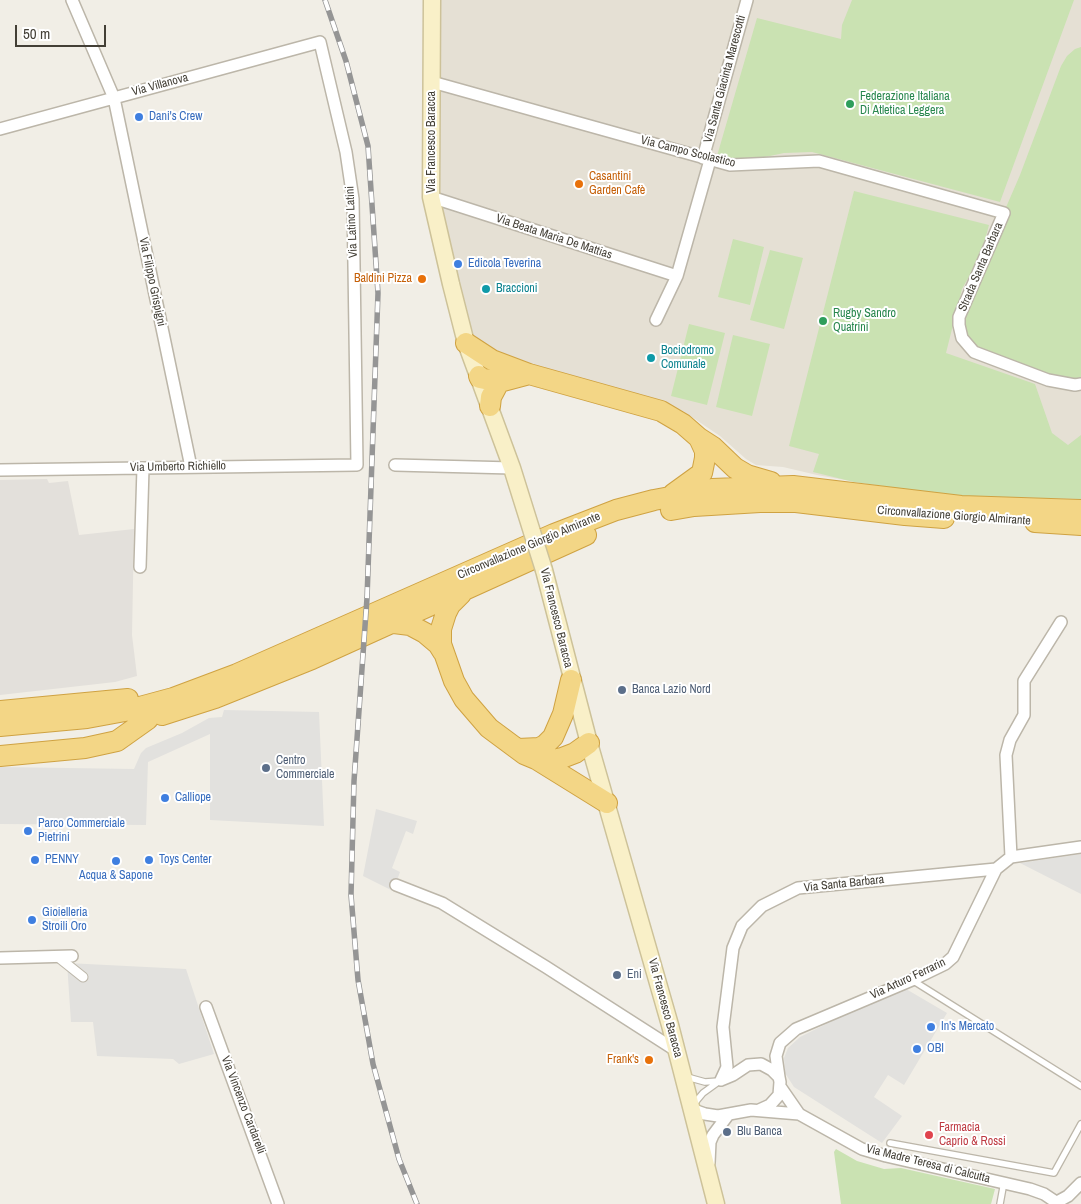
<!DOCTYPE html>
<html>
<head>
<meta charset="utf-8">
<style>
	body { margin:0 }
	#map { position:relative; width:1081px; height:1204px; overflow:hidden; background:#f1eee6; font-family:"Archivo Narrow",sans-serif }
	canvas { display:block }
	.scale { position:absolute; left:15px; top:25px; width:91px; height:22px; box-sizing:border-box; border:2px solid #433f36; border-top:0; padding-left:6px; font-size:15px; line-height:18px; white-space:nowrap; color:#433f36; -webkit-text-stroke:4px #fff; paint-order:stroke }
</style>
</head>
<body>
<div id="map">
<canvas width="1081" height="1204"></canvas>
<div class="scale">50 m</div>
</div>
<script>
const ctx = document.querySelector('canvas').getContext('2d');
ctx.lineJoin = 'round';
function paint(path, color) {
  ctx.fillStyle = color;
  ctx.fill(path, 'evenodd');
}
function toPath(rows) {
  const path = new Path2D();
  for (const r of rows) {
    path.moveTo(r[0], r[1]);
    for (let i = 2; i < r.length; i += 2) path.lineTo(r[i], r[i + 1]);
  }
  return path;
}
function strokePath(path, color, width, dash) {
  ctx.strokeStyle = color;
  ctx.lineWidth = width;
  ctx.lineCap = dash ? 'butt' : 'round';
  ctx.setLineDash(dash || []);
  ctx.stroke(path);
}
function label(font, color, halo, rows, align = 'center') {
  ctx.font = font + ' "Archivo Narrow",sans-serif';
  ctx.lineWidth = 4;
  ctx.setLineDash([]);
  ctx.textBaseline = 'middle';
  ctx.strokeStyle = halo;
  ctx.fillStyle = color;
  for (const [text, x, y, turn = 0] of rows) {
    ctx.save();
    ctx.translate(x, y);
    ctx.rotate((+turn || 0) * Math.PI / 180);
    ctx.textAlign = isNaN(turn) ? turn : align;
    if (halo) ctx.strokeText(text, 0, 0);
    ctx.fillText(text, 0, 0);
    ctx.restore();
  }
}
paint(toPath([
	[431,0,1081,0,1081,501,910,492,817,475,783,467,756,465,746,459,720,436,683,411,639,395,531,368,484,351,469,334,430,193]
]), '#e5e0d4');
paint(toPath([
	[47,479,49,483,68,481,79,535,134,529,132,635,137,676,115,682,0,695,0,480]
]), '#e3e0db');
paint(toPath([
	[852,0,1074,0,1000,202,812,152,784,153,751,160,717,156,757,18,841,39,842,25],
	[1081,47,1081,384,974,352,960,332,968,295,1020,175,1061,66,1067,56,1075,49],
	[854,191,989,225,981,255,962,289,946,353,1035,384,1052,433,1068,445,1081,435,1081,499,961,496,911,490,854,482,813,472,819,454,789,446],
	[733,239,764,247,750,305,718,297],
	[770,250,803,258,784,329,750,320],
	[689,324,725,333,707,405,671,396],
	[733,335,770,344,752,416,716,407],
	[836,1149,857,1161,884,1169,901,1168,995,1189,991,1204,841,1204,834,1152]
]), '#cae2b2');
paint(toPath([
	[224,710,319,712,324,826,210,820,210,734,148,762,146,825,0,824,0,767,134,769,141,753,146,748,182,733,209,718,222,717],
	[376,809,417,821,413,834,406,831,392,868,400,872,393,891,363,876],
	[1081,854,1081,894,1020,863],
	[67,963,186,969,214,1054,179,1064,173,1059,97,1056,93,1022,71,1022],
	[906,989,947,1013,904,1085,888,1075,874,1097,902,1116,882,1143,794,1087,785,1073,784,1058,788,1048,800,1037,838,1018]
]), '#e2e1de');
const service = toPath([
	[912,980,1081,1086],
	[687,1077,705,1082,719,1081],
	[693,1105,703,1093,721,1080],
	[890,1143,1054,1173,1081,1124],
	[1000,1204,1004,1182]
]);
const pedestrian = toPath([
	[58,957,83,977]
]);
const minor = toPath([
	[72,0,114,98,191,467],
	[432,82,730,165,819,161,1004,213,959,317,959,325,962,338,974,352,1048,380,1075,385,1081,384],
	[0,129,320,42,346,152,353,199,357,465,0,470],
	[703,158,747,0],
	[431,197,677,276,710,160],
	[656,320,677,276],
	[395,465,512,468],
	[140,567,143,468],
	[1011,857,1006,755,1010,740,1024,715,1024,681,1061,622],
	[396,885,442,903,546,967,677,1051],
	[0,958,72,956],
	[206,1007,278,1204],
	[779,1077,776,1056,780,1043,796,1029,912,980,945,964,953,957,996,869,1011,857,1081,847],
	[721,1080,727,1067,723,1027,733,948,742,926,762,906,798,888,996,869],
	[721,1080,733,1075,748,1065,761,1064,772,1070,779,1077,780,1082,779,1095,770,1105,759,1110],
	[781,1088,799,1114],
	[691,1109,705,1114,718,1116,751,1110,799,1114,862,1149,886,1156,1030,1189,1044,1194,1059,1204],
	[709,1163,710,1142,713,1135,728,1115],
	[1057,1202,1068,1196,1081,1183]
]);
const secondary = toPath([
	[432,0,431,197,451,284,466,343,512,468,532,532],
	[544,570,589,743,670,1025,716,1204]
]);
const trunk = toPath([
	[466,343,492,360,529,374,661,411,683,424,699,438,713,447,735,468,747,475,771,482],
	[479,376,480,378,499,382],
	[490,406,491,397,499,382,529,374],
	[673,494,702,473,705,458,705,451,699,438],
	[671,510,694,506,760,502,796,502,905,515,944,518],
	[1035,522,1081,525],
	[461,594,450,605,446,613,441,629,441,644,454,681,464,699,489,728,524,754,536,759,553,760,562,758,575,753,589,743],
	[394,623,410,625,425,633,438,644,443,652],
	[0,711,128,699],
	[162,715,215,698,312,659,586,535],
	[0,726,87,718,125,711,173,698,237,674,554,534,616,510,654,500,712,489,793,486,961,506,1081,510],
	[518,749,539,748,545,745,553,737,563,714,571,680],
	[0,756,85,748,117,741,148,719],
	[536,759,607,803]
]);
strokePath(service, '#bcb6a9', 8);
strokePath(pedestrian, '#bcb6a9', 11);
strokePath(minor, '#bcb6a9', 14);
strokePath(secondary, '#cdc299', 19);
strokePath(trunk, '#cfa242', 22);
strokePath(service, '#fff', 5.5);
strokePath(pedestrian, '#fff', 9);
strokePath(minor, '#fff', 11);
strokePath(secondary, '#f9f0c8', 16);
strokePath(trunk, '#f3d686', 20);
const rail = toPath([
	[325,0,346,61,368,146,378,293,367,598,354,781,351,895,358,980,373,1064,399,1159,417,1204]
]);
strokePath(rail, '#959595', 5.5);
strokePath(rail, '#fff', 4, [11]);
const secondaryBridge = toPath([
	[532,532,544,570]
]);
strokePath(secondaryBridge, '#cdc299', 19, []);
strokePath(secondaryBridge, '#f9f0c8', 16);
for (const [x, y, r, color] of [
	[850,104,5,"#2e9e5b"],
	[139,117,5,"#3f7fe0"],
	[579,184,5,"#e8710a"],
	[458,264,5,"#3f7fe0"],
	[422,279,5,"#e8710a"],
	[486,289,5,"#0f9aa8"],
	[823,321,5,"#2e9e5b"],
	[651,358,5,"#0f9aa8"],
	[622,690,5,"#5c6f8a"],
	[266,768,5,"#5c6f8a"],
	[165,798,5,"#3f7fe0"],
	[28,831,5,"#3f7fe0"],
	[35,860,5,"#3f7fe0"],
	[149,860,5,"#3f7fe0"],
	[116,861,5,"#3f7fe0"],
	[32,920,5,"#3f7fe0"],
	[617,975,5,"#5c6f8a"],
	[931,1027,5,"#3f7fe0"],
	[917,1049,5,"#3f7fe0"],
	[649,1060,5,"#e8710a"],
	[727,1132,5,"#5c6f8a"],
	[929,1135,5,"#e0444e"]
]) {
  const dot = new Path2D();
  dot.arc(x, y, r, 0, 2 * Math.PI);
  ctx.fillStyle = color;
  ctx.fill(dot);
  strokePath(dot, '#fff', 2);
}
label('12px', '#433f36', '#fff', [
	["Via Santa Giacinta Marescotti",725,79,-75],
	["Via Villanova",160,85,-15],
	["Via Francesco Baracca",432,142,-90],
	["Via Campo Scolastico",688,152,14],
	["Via Latino Latini",352,222,-93],
	["Via Beata Maria De Mattias",554,237,18],
	["Strada Santa Barbara",981,267,-67],
	["Via Filippo Grispigni",152,282,78],
	["Via Umberto Richiello",178,467,-1],
	["Circonvallazione Giorgio Almirante",954,516,4],
	["Circonvallazione Giorgio Almirante",529,546,-23],
	["Via Francesco Baracca",556,618,76],
	["Via Santa Barbara",844,884,-6],
	["Via Arturo Ferrarin",908,979,-25],
	["Via Francesco Baracca",665,1008,75],
	["Via Vincenzo Cardarelli",243,1105,69],
	["Via Madre Teresa di Calcutta",928,1164,14]
]);
label('12px', '#27864d', '#fff', [
	["Federazione Italiana",860,97],
	["Di Atletica Leggera",860,111],
	["Rugby Sandro",833,314],
	["Quatrini",833,328]
], 'left');
label('12px', '#366cbe', '#fff', [
	["Dani's Crew",149,117],
	["Edicola Teverina",468,264],
	["Calliope",175,798],
	["Parco Commerciale",38,824],
	["Pietrini",38,838],
	["PENNY",45,860],
	["Toys Center",159,860],
	["Acqua & Sapone",116,876,"center"],
	["Gioielleria",42,913],
	["Stroili Oro",42,927],
	["In's Mercato",941,1027],
	["OBI",927,1049]
], 'left');
label('12px', '#c56008', '#fff', [
	["Casantini",589,177,"left"],
	["Garden Cafè",589,191,"left"],
	["Baldini Pizza",412,279],
	["Frank's",639,1060]
], 'right');
label('12px', '#0d838f', '#fff', [
	["Braccioni",496,289],
	["Bociodromo",661,351],
	["Comunale",661,365]
], 'left');
label('12px', '#4e5e75', '#fff', [
	["Banca Lazio Nord",632,690],
	["Centro",276,761],
	["Commerciale",276,775],
	["Eni",627,975],
	["Blu Banca",737,1132]
], 'left');
label('12px', '#be3a42', '#fff', [
	["Farmacia",939,1128],
	["Caprio & Rossi",939,1142]
], 'left');
</script>
</body>
</html>
